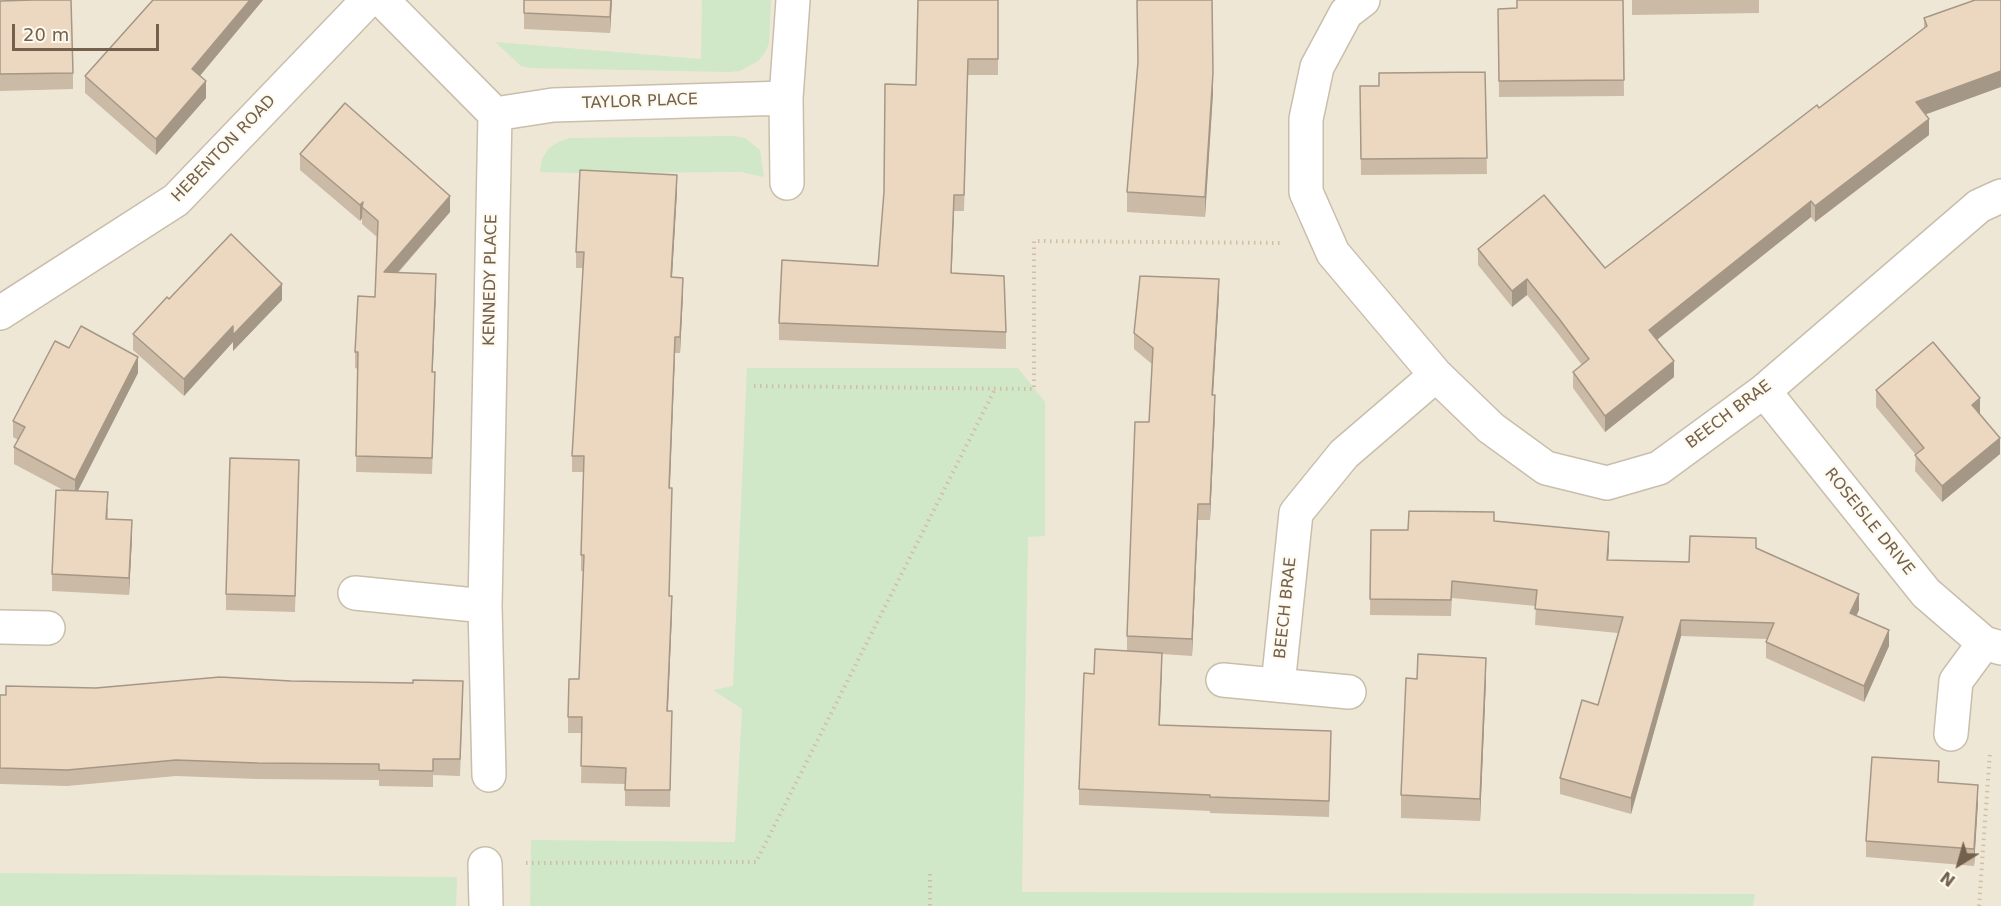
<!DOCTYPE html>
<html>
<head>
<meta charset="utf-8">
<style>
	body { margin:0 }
	#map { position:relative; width:2001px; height:906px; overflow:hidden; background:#fbf6e9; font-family:"DejaVu Sans",sans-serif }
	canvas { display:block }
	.north { position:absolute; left:1929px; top:834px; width:60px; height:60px; -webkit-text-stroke:4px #fefaef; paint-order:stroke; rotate:217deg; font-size:16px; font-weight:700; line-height:24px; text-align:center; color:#73614e }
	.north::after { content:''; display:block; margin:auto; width:21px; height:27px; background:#73614e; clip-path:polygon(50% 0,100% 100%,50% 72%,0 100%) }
	.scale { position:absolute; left:12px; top:24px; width:147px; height:27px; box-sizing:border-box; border:3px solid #73614e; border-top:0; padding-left:8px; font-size:18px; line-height:21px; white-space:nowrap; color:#73614e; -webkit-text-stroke:4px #fefaef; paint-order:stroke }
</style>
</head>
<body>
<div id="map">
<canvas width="2001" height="906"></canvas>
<div class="north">N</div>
<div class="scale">20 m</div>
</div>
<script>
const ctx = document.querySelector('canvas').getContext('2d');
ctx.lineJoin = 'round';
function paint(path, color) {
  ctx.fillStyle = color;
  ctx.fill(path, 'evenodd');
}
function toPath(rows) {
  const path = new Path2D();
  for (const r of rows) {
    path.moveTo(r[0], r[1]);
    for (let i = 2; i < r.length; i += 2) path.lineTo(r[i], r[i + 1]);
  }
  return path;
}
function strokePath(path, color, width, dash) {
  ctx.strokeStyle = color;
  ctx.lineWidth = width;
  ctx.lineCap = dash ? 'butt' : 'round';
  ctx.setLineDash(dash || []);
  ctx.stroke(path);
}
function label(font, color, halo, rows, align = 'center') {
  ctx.font = font + ' "DejaVu Sans",sans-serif';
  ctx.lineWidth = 4.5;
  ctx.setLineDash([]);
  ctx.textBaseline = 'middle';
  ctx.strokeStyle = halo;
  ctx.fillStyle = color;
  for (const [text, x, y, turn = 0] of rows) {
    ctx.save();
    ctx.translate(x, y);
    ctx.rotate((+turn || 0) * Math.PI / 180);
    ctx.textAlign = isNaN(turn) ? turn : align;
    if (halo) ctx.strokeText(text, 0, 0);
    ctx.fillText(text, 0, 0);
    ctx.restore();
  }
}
paint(toPath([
	[0,0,2001,0,2001,906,0,906]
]), '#efe7d5');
paint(toPath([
	[702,0,771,0,769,43,765,53,758,61,740,71,729,72,530,68,521,66,495,42,701,59],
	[734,136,745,138,760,150,764,177,741,172,574,173,540,172,542,159,548,149,558,142,570,138],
	[747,368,1018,368,1045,402,1045,536,1028,537,1022,892,1755,894,1753,906,530,906,531,840,735,842,742,709,713,690,733,686],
	[0,873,457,877,456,906,0,906]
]), '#d0e7c8');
const minor = toPath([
	[382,0,495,114,485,606,489,775],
	[1363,0,1346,13,1317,67,1306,119,1306,192,1333,253,1436,375,1491,428,1546,468,1607,483,1659,468,1764,391,1979,206,2001,196],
	[786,98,787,183],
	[495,114,553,105,786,98,793,0],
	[0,313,176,200,368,0],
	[1764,391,1926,593,1984,643,2001,648],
	[355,593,485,606],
	[0,627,48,628],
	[1223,680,1349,692],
	[1278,685,1296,513,1344,454,1436,375],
	[1951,734,1956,681,1984,643],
	[485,864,486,906]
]);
strokePath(minor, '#c9beac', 36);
strokePath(toPath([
	[754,386,1034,389,1034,241,1284,243],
	[526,863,756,862,995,389],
	[930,874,930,906],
	[1979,906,1990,752]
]), '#d3bea5', 4, [1.5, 4.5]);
strokePath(minor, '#fff', 33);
paint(toPath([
	[153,0,263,0,200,76,206,98,156,155,85,93,85,76],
	[612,0,610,33,524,29,524,13],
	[998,0,998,75,968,75,964,211,954,211,951,273,1006,332,1006,349,779,340,779,323,878,266,916,85],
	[1623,0,1624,96,1499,97,1498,9,1517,8],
	[1632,0,1759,0,1759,13,1632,15],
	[1975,0,1925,114,1929,135,1815,222,1811,217,1657,340,1674,377,1605,432,1573,388,1573,372,1582,365,1560,336,1527,295,1512,307,1478,265,1478,249,1605,268,1819,108,1924,28,1924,18],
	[0,1,73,73,73,89,0,91],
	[1485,72,1487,174,1361,175,1360,86,1379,86],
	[1213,93,1205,217,1127,212,1127,192],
	[300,154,450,212,398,273,436,291,432,372,435,388,432,474,356,472,358,369,355,368,355,352,375,297,377,237,362,224,362,218,360,221,300,170],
	[677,191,672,277,683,294,680,353,675,353,670,488,672,504,669,596,672,612,668,711,672,711,670,807,625,806,625,784,581,783,582,733,568,733,568,717,579,679,583,571,581,571,581,555,584,472,572,472,572,456,584,268,576,268,576,252],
	[1219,295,1213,395,1215,412,1210,520,1198,520,1192,656,1162,654,1160,725,1331,747,1329,817,1210,813,1210,811,1079,805,1079,789,1094,674,1127,651,1127,636,1149,422,1152,364,1134,349,1134,333],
	[169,299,282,300,233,351,233,342,184,396,133,350,133,334],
	[69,348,138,373,78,491,108,508,108,519,132,537,129,595,52,591,52,574,63,490,14,464,14,447,18,440,13,437,13,421],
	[1876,390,1980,414,2000,454,1942,502,1915,471,1916,455,1876,407],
	[299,476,295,612,226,610,226,594],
	[1494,521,1609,548,1608,560,1689,562,1756,549,1859,610,1856,616,1889,646,1864,702,1766,658,1766,642,1767,639,1681,636,1631,814,1560,794,1560,778,1598,705,1618,633,1535,625,1536,606,1452,598,1451,616,1370,615,1371,530,1408,530],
	[1417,679,1486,680,1480,821,1401,818,1401,795],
	[0,695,463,697,460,776,433,775,433,787,379,786,379,780,257,779,176,776,67,786,0,784],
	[1939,782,1978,802,1974,866,1866,857,1866,841]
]), '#cbbaa5');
paint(toPath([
	[250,0,263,0,192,85,192,69],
	[611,0,612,0,610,33,610,17],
	[2001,71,2001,87,1916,118,1916,102],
	[1213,73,1213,93,1205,217,1205,197],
	[206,81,206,98,156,155,156,139],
	[1929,119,1929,135,1815,222,1815,206],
	[677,175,677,191,671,294,671,277],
	[954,195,954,211,951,289,951,273],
	[450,196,450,212,384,288,384,272],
	[1811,201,1811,217,1649,346,1649,330],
	[363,202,362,218,360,221,360,205],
	[436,274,436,291,432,388,432,372],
	[683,278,683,294,680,353,680,337],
	[1219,279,1219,295,1212,411,1212,395],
	[1527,279,1527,295,1512,307,1512,291],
	[282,284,282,300,233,351,233,342,184,396,184,379,233,326],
	[675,337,675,353,669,504,669,488],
	[138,357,138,373,75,496,75,480],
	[1674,361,1674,377,1605,432,1605,416],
	[1215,395,1215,412,1210,520,1210,504],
	[1980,398,1980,414,1972,405],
	[2000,438,2000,454,1942,502,1942,486],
	[1198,504,1198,520,1192,656,1192,639],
	[132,520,132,537,129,595,129,578],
	[1609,532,1609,548,1607,576,1607,560],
	[1859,594,1859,610,1850,629,1850,613],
	[672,596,672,612,667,728,667,711],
	[1681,620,1681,636,1631,814,1631,798],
	[1889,630,1889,646,1864,702,1864,686],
	[1162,653,1162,669,1159,741,1159,725],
	[1486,658,1486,680,1480,821,1480,799],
	[1978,785,1978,802,1974,866,1974,849]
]), '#a59786');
const building = toPath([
	[34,0,71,0,73,73,0,74,0,1,34,0],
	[153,0,250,0,192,69,206,81,156,139,85,76,153,0],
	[524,0,611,0,610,17,524,13,524,0],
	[918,0,998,0,998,59,968,59,964,195,954,195,951,273,1004,276,1006,332,779,323,782,260,878,266,884,192,885,84,916,85,918,0],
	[1137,0,1212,0,1213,73,1205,197,1127,192,1138,62,1137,0],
	[1517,0,1623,0,1624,80,1499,81,1498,9,1517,8,1517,0],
	[1975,0,2001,0,2001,71,1916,102,1929,119,1815,206,1811,201,1649,330,1674,361,1605,416,1573,372,1589,359,1560,320,1527,279,1512,291,1478,249,1544,195,1605,268,1817,105,1819,108,1927,26,1924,18,1975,0],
	[1485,72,1487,158,1361,159,1360,86,1379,86,1379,73,1485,72],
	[345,103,450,196,384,272,436,274,432,372,435,372,432,458,356,456,358,352,355,352,358,296,375,297,378,221,362,207,363,202,360,205,300,154,345,103],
	[580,170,677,175,671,277,683,278,680,337,675,337,669,488,672,488,669,596,672,596,667,711,672,711,670,790,625,790,626,768,581,766,582,717,568,717,569,679,579,679,584,555,581,555,584,456,572,456,584,252,576,252,580,170],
	[231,234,282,284,233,335,233,326,184,379,133,334,167,297,169,299,231,234],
	[1140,276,1219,279,1212,395,1215,395,1210,504,1198,504,1192,639,1127,636,1135,422,1149,422,1153,348,1134,333,1140,276],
	[81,326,138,357,75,480,14,447,25,427,13,421,55,341,69,348,81,326],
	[1933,342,1980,398,1972,405,2000,438,1942,486,1915,455,1924,448,1876,390,1933,342],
	[230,458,299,460,295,596,226,594,230,458],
	[56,490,108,492,106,519,132,520,129,578,52,574,56,490],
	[1409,511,1494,512,1494,521,1609,532,1607,560,1689,562,1690,536,1756,538,1756,548,1859,594,1850,613,1889,630,1864,686,1766,642,1774,623,1681,620,1631,798,1560,778,1582,700,1598,705,1623,617,1535,609,1537,590,1452,581,1451,600,1370,599,1371,530,1408,530,1409,511],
	[1095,649,1162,653,1159,725,1331,731,1329,801,1210,797,1210,795,1079,789,1084,673,1094,674,1095,649],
	[1418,654,1486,658,1480,799,1401,795,1406,678,1417,679,1418,654],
	[220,677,291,681,413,683,413,680,463,681,460,759,433,759,433,771,379,770,379,764,257,763,176,760,67,770,0,768,0,695,6,695,6,686,96,688,220,677],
	[1872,757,1939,761,1938,782,1978,785,1974,849,1866,841,1872,757]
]);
paint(building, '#ecd8c0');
strokePath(building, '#a59786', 1.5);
label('16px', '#73614e', '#fefaef', [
	["TAYLOR PLACE",640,102,-2],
	["HEBENTON ROAD",224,149,-46],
	["KENNEDY PLACE",491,280,-89],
	["BEECH BRAE",1729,415,-37],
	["ROSEISLE DRIVE",1869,522,51],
	["BEECH BRAE",1286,608,-84]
]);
</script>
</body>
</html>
